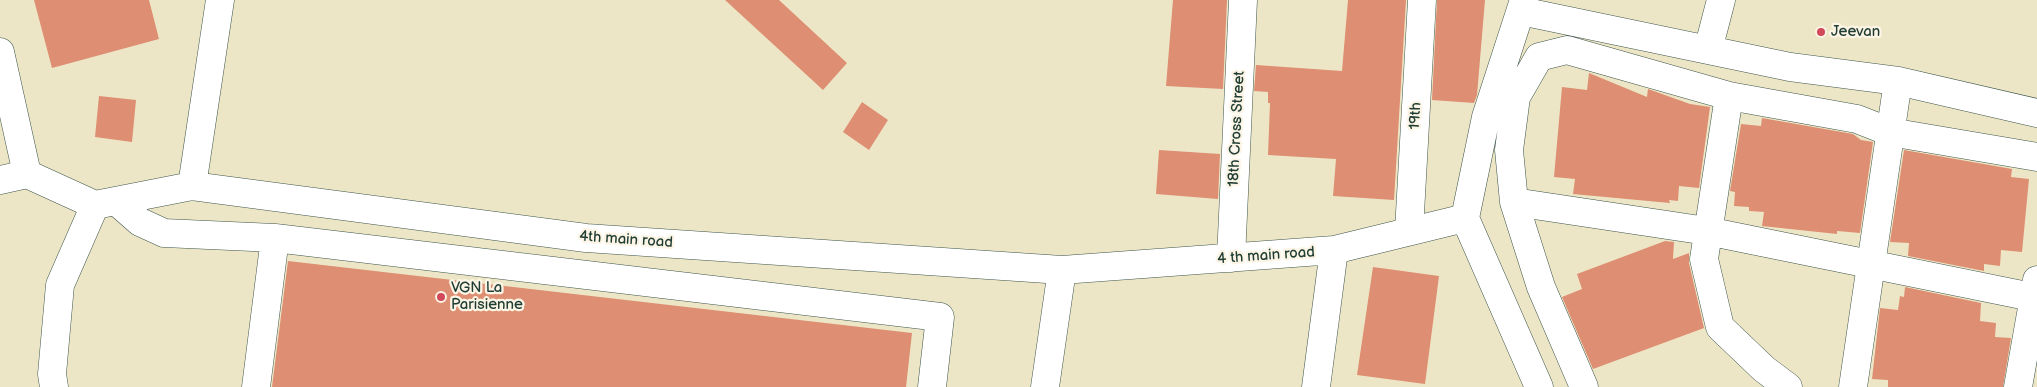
<!DOCTYPE html>
<html>
<head>
<meta charset="utf-8">
<style>
	body { margin:0 }
	canvas { display:block; background:#ede6c6 }
</style>
</head>
<body>
<canvas width="2037" height="387"></canvas>
<script>
const ctx = document.querySelector('canvas').getContext('2d');
ctx.lineJoin = 'round';
function paint(path, color) {
  ctx.fillStyle = color;
  ctx.fill(path, 'evenodd');
}
function toPath(rows) {
  const path = new Path2D();
  for (const r of rows) {
    path.moveTo(r[0], r[1]);
    for (let i = 2; i < r.length; i += 2) path.lineTo(r[i], r[i + 1]);
  }
  return path;
}
function strokePath(path, color, width, dash) {
  ctx.strokeStyle = color;
  ctx.lineWidth = width;
  ctx.lineCap = dash ? 'butt' : 'round';
  ctx.setLineDash(dash || []);
  ctx.stroke(path);
}
function label(font, color, halo, rows, align = 'center') {
  ctx.font = font + ' "Balsamiq Sans",sans-serif';
  ctx.lineWidth = 4.5;
  ctx.setLineDash([]);
  ctx.textBaseline = 'middle';
  ctx.strokeStyle = halo;
  ctx.fillStyle = color;
  for (const [text, x, y, turn = 0] of rows) {
    ctx.save();
    ctx.translate(x, y);
    ctx.rotate((+turn || 0) * Math.PI / 180);
    ctx.textAlign = isNaN(turn) ? turn : align;
    if (halo) ctx.strokeText(text, 0, 0);
    ctx.fillText(text, 0, 0);
    ctx.restore();
  }
}
paint(toPath([
	[34,0,149,0,159,39,52,68],
	[725,0,779,0,847,63,823,90],
	[1173,0,1227,0,1223,89,1166,86],
	[1348,0,1406,0,1394,200,1333,196,1336,159,1268,155,1270,103,1268,103,1268,92,1254,91,1256,65,1342,71],
	[1437,0,1485,0,1477,95,1474,103,1432,100],
	[1589,73,1647,97,1648,89,1690,104,1710,107,1699,188,1679,186,1678,201,1669,200,1670,203,1573,194,1575,179,1554,177,1562,87,1587,90],
	[99,96,136,100,132,142,95,137],
	[862,102,888,120,869,150,843,132],
	[1762,118,1853,134,1861,140,1873,142,1860,233,1837,231,1837,234,1762,226,1764,212,1749,211,1749,207,1734,206,1735,192,1730,191,1741,124,1761,126],
	[1159,150,1220,154,1218,199,1156,194],
	[1904,150,2012,169,2011,177,2029,179,2022,252,2001,250,2000,266,1984,264,1984,271,1908,256,1909,243,1890,242],
	[1665,241,1674,242,1673,259,1689,253,1689,263,1704,328,1593,369,1562,297,1582,289,1577,274],
	[288,261,912,333,906,387,272,387],
	[1373,267,1439,276,1425,384,1357,375],
	[1905,287,1981,303,1980,321,1996,323,1995,337,2011,338,2003,387,1888,387,1888,380,1872,379,1880,308,1898,310,1900,296,1904,297]
]), '#de8e72');
const minor = toPath([
	[1524,0,1486,117,1465,218,1539,387],
	[1521,11,1790,67,1898,81,2037,113],
	[1708,50,1721,0],
	[0,52,27,174],
	[1729,96,1704,259,1720,327,1764,369,1788,387],
	[0,180,27,174,95,205,192,186,586,238,1062,270,1334,250,1465,218],
	[192,186,220,0],
	[116,201,140,222,164,233,275,238,940,317,932,387],
	[1514,202,1707,231,2037,298],
	[1409,231,1422,0],
	[1231,258,1243,0],
	[54,387,52,374,60,285,95,205],
	[256,387,275,238],
	[1045,387,1062,270],
	[1316,387,1334,250],
	[1584,387,1541,287,1514,202,1509,150,1516,97,1539,57,1567,50,1729,96,1857,119,1890,132,2037,157],
	[1853,387,1898,81],
	[2018,387,2037,280]
]);
strokePath(minor, '#3e564a', 29);
strokePath(minor, '#fff', 28);
for (const [x, y, r, color] of [
	[1821,32,5,"#d1495b"],
	[441,297,5,"#d1495b"]
]) {
  const dot = new Path2D();
  dot.arc(x, y, r, 0, 2 * Math.PI);
  ctx.fillStyle = color;
  ctx.fill(dot);
  strokePath(dot, '#fcf5e5', 2);
}
label('15px', '#1f3d34', '#fcf5e5', [
	["Jeevan",1831,32],
	["VGN La",451,288],
	["Parisienne",451,305]
], 'left');
label('15px', '#1f3d34', '#fcf5e5', [
	["19th",1416,116,-87],
	["18th Cross Street",1237,129,-87],
	["4th main road",626,240,4],
	["4 th main road",1266,256,-4]
]);
</script>
</body>
</html>
